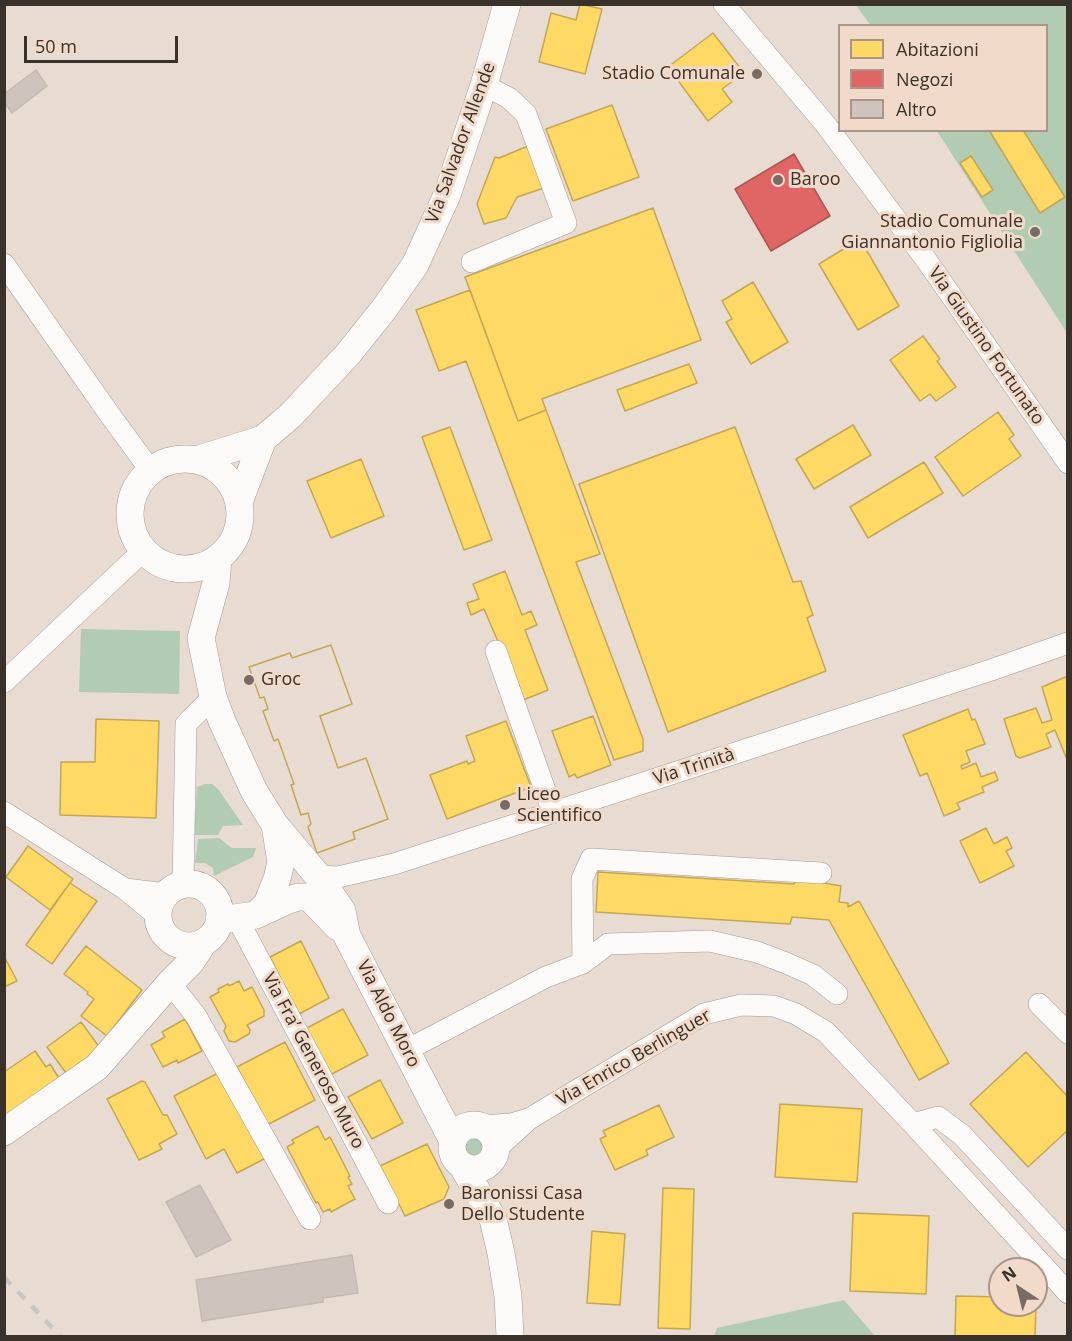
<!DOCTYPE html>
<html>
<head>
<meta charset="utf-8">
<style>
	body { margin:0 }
	#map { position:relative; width:1072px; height:1341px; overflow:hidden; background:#e8dbd2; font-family:"Open Sans",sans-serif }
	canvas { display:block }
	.frame { position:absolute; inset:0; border:6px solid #39312a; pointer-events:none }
	.legend { position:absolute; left:838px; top:24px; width:210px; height:108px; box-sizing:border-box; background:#f1dac9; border:2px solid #a79689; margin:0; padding:8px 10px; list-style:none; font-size:18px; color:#39312a }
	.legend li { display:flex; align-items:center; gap:12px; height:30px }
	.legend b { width:30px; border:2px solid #a79689 }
	.north { position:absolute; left:988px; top:1257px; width:60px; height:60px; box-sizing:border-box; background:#f1dac9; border:2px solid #a79689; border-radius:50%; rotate:325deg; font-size:16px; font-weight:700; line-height:24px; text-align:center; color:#39312a }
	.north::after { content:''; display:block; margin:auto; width:21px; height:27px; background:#766c65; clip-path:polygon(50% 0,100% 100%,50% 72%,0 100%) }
	.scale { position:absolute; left:24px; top:36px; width:154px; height:27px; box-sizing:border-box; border:3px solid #39312a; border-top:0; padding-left:8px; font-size:18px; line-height:21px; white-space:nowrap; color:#39312a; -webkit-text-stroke:4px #f1dac9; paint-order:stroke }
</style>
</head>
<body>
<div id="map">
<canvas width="1072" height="1341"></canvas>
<div class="frame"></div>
<ul class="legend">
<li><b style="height:16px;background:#ffd966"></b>Abitazioni</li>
<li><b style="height:16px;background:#e06666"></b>Negozi</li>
<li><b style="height:16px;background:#cec4bd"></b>Altro</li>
</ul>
<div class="north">N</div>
<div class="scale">50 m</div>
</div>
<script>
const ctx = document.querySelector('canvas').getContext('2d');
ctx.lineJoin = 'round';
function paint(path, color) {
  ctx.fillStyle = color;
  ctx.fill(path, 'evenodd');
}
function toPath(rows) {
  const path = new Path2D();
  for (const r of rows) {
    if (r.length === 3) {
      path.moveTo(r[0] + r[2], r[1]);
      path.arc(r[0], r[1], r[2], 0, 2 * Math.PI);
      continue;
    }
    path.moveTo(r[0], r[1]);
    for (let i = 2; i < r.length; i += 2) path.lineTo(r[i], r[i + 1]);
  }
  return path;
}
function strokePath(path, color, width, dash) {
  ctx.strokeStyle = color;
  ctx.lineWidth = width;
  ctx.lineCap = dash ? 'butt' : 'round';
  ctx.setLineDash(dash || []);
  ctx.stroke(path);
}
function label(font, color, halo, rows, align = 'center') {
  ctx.font = font + ' "Open Sans",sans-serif';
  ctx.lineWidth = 6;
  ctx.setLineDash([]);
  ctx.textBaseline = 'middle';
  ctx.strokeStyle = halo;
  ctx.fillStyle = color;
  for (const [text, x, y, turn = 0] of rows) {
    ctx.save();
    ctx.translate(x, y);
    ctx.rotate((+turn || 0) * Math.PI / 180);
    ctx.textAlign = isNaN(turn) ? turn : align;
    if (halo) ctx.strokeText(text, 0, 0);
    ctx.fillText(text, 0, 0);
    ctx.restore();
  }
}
paint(toPath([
	[856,5,1067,5,1067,333,937,131,1046,130,1046,26,870,25],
	[81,629,180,631,179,694,79,692],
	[205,784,212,784,218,789,243,825,223,826,218,835,194,835,197,787],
	[219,838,232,848,256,848,253,857,214,876,213,868,205,863,195,863,198,839],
	[473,1148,13],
	[844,1300,875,1336,714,1336,717,1328]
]), '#b1ccb2');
const homes = toPath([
	[580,4,602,9,585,74,539,62,551,13,576,20,580,4],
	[713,33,744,73,722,89,732,102,708,121,668,67,713,33],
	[612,105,639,177,573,201,546,129,612,105],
	[989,130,1023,130,1065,197,1040,213,989,130],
	[528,146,544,188,517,197,506,218,484,224,477,204,495,157,499,158,528,146],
	[971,156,993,190,982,197,960,163,971,156],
	[653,208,701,340,542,399,546,410,518,421,465,277,653,208],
	[860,239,899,306,858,330,819,264,860,239],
	[753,282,788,342,751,364,726,322,732,319,722,301,753,282],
	[470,290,518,421,546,410,600,554,576,562,643,739,643,751,614,760,466,361,439,371,416,310,470,290],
	[923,336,940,359,937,361,956,387,936,401,930,394,920,401,890,360,923,336],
	[689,364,697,383,625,411,617,390,689,364],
	[998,412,1014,435,1009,439,1021,456,963,496,935,457,998,412],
	[853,425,871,455,814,489,796,459,853,425],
	[450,427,492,540,464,550,422,437,450,427],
	[735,427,793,582,801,581,813,615,807,618,826,671,668,732,579,484,735,427],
	[361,459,384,516,331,538,307,481,361,459],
	[924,462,943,493,868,538,850,507,924,462],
	[505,571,522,615,531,611,537,625,525,630,548,690,523,700,484,609,471,615,467,603,479,599,473,584,505,571],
	[331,645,352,704,320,716,338,768,366,758,388,819,353,832,355,839,317,853,308,827,311,824,308,813,301,815,291,785,294,784,278,739,274,741,263,711,268,709,264,697,260,698,249,667,290,653,292,658,331,645],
	[331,645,352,704,320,716,338,768,366,758,388,819,353,832,355,839,317,853,308,827,311,824,308,813,301,815,291,785,294,784,278,739,274,741,263,711,268,709,264,697,260,698,249,667,290,653,292,658,331,645],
	[1068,676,1068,762,1055,730,1046,734,1051,747,1020,758,1016,756,1004,719,1036,708,1042,723,1052,720,1042,687,1068,676],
	[968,709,972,720,975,719,985,744,966,751,970,762,961,766,962,769,976,763,981,777,995,772,998,780,982,787,984,792,957,803,960,809,944,816,927,773,920,776,903,735,968,709],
	[593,716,611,765,577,778,575,774,569,777,552,731,593,716],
	[96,719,159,721,156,818,60,815,61,762,95,762,96,719],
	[506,721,531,787,447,819,430,775,467,761,468,764,475,761,466,736,506,721],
	[986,828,994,844,1007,837,1012,848,1006,851,1014,866,980,883,960,841,986,828],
	[28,846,73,879,50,910,6,877,28,846],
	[598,872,794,884,796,878,841,886,839,902,848,903,848,907,859,901,949,1063,919,1080,829,920,792,917,790,924,596,912,598,872],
	[70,883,97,901,52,964,26,945,70,883],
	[301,941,329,998,299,1014,270,957,301,941],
	[86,946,142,990,107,1036,81,1016,94,999,87,994,88,992,64,974,86,946],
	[4,956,17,981,4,987,4,956],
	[239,981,244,991,252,987,264,1010,264,1016,247,1025,250,1030,249,1034,235,1042,229,1041,224,1031,226,1026,210,997,219,992,218,989,228,984,229,986,239,981],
	[343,1009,368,1055,330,1075,305,1029,343,1009],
	[185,1019,202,1051,178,1063,177,1060,163,1067,151,1045,165,1037,162,1032,185,1019],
	[81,1022,100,1048,66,1073,47,1047,81,1022],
	[285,1042,315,1100,267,1125,237,1067,285,1042],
	[35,1051,46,1067,50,1064,60,1080,4,1118,4,1072,35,1051],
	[1026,1052,1068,1097,1068,1130,1028,1167,970,1104,1026,1052],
	[220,1072,266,1158,237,1173,224,1149,206,1159,174,1096,220,1072],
	[380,1080,403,1123,372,1139,348,1097,380,1080],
	[142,1081,145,1082,163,1115,167,1115,177,1134,159,1144,162,1149,139,1160,107,1099,142,1081],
	[780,1104,862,1109,857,1182,775,1177,780,1104],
	[659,1105,674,1137,646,1150,648,1155,615,1170,600,1139,606,1136,603,1131,659,1105],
	[318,1126,325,1140,330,1137,350,1176,348,1177,352,1184,348,1186,355,1199,331,1212,330,1209,323,1212,318,1202,316,1203,287,1147,294,1143,292,1140,318,1126],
	[427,1144,449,1187,444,1199,405,1216,380,1166,427,1144],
	[663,1188,694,1189,690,1329,658,1328,663,1188],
	[853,1213,929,1216,926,1294,850,1291,853,1213],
	[592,1231,625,1234,620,1305,587,1303,592,1231],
	[956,1296,1000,1297,1000,1305,1036,1305,1035,1336,955,1336,956,1296]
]);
paint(homes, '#ffd966');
strokePath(homes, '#c4a754', 1.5);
const shops = toPath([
	[794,154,830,216,771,251,735,189,794,154]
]);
paint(shops, '#e06666');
strokePath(shops, '#ae5654', 1.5);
const building = toPath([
	[36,70,47,86,12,113,4,102,4,94,36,70],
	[200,1185,231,1240,196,1257,166,1202,200,1185],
	[352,1255,358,1293,323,1298,323,1302,202,1321,196,1280,352,1255]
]);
paint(building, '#cec4bd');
strokePath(building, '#c4bab3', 1.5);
const minor = toPath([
	[724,4,826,125,927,261,1068,463],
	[472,262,566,223,526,114,509,98,484,85],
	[4,264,110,415,151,471],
	[496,651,553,813],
	[4,682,143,551],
	[4,812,125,889,158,916],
	[318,876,338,877,394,864,991,670,1068,643],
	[183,884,186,724,213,697],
	[125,889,166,894],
	[237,918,388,1203],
	[583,963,582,879,591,859,821,873],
	[170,983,196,1016,310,1219],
	[1039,1004,1068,1033],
	[407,1050,546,977,583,963,608,944,710,941,757,952,786,963,813,975,837,994],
	[913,1124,938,1117,962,1135,1068,1249],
	[482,1126,511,1124,528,1119],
	[495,1150,529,1119,704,1014,741,1005,774,1006,796,1014,826,1032,913,1124,1068,1293]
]);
const tertiary = toPath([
	[185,514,55],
	[196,460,263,439,291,415,348,354,384,309,415,265,447,195,484,85,507,4],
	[239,502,263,439],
	[218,558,216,583,201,638,213,697,222,721,254,791,275,825,318,876,342,911,347,936,453,1141],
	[189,915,31],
	[256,915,267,904,277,879,281,862,275,825],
	[219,920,256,915,286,901,298,897,309,897,338,927],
	[474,1147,22],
	[4,1132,97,1067,170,983,190,963,204,942],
	[462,1165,493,1219,501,1253,508,1296,510,1336]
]);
strokePath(minor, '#a49a93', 22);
strokePath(tertiary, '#a49a93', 28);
strokePath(minor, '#fcfaf8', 21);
strokePath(tertiary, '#fcfaf8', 27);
strokePath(toPath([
	[4,1277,60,1336]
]), '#c9c5c3', 4.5, [10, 10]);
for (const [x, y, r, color] of [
	[757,74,6,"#766c65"],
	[778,180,6,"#766c65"],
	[1035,232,6,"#766c65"],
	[249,680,6,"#766c65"],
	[505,805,6,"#766c65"],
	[449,1204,6,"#766c65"]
]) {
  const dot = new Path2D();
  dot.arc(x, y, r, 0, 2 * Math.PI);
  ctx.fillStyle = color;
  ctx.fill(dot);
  strokePath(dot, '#f1dac9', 2);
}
label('18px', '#39312a', '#f1dac9', [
	["Stadio Comunale",745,74,"right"],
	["Baroo",790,180],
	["Stadio Comunale",1023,222,"right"],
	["Giannantonio Figliolia",1023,243,"right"],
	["Groc",261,680],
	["Liceo",517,795],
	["Scientifico",517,816],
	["Baronissi Casa",461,1194],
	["Dello Studente",461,1215]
], 'left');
label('18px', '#39312a', '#f1dac9', [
	["Via Salvador Allende",461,143,-70],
	["Via Giustino Fortunato",986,346,55],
	["Via Trinità",694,767,-18],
	["Via Aldo Moro",388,1014,63],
	["Via Enrico Berlinguer",634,1058,-30],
	["Via Fra’ Generoso Muro",313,1061,62]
]);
</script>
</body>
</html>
